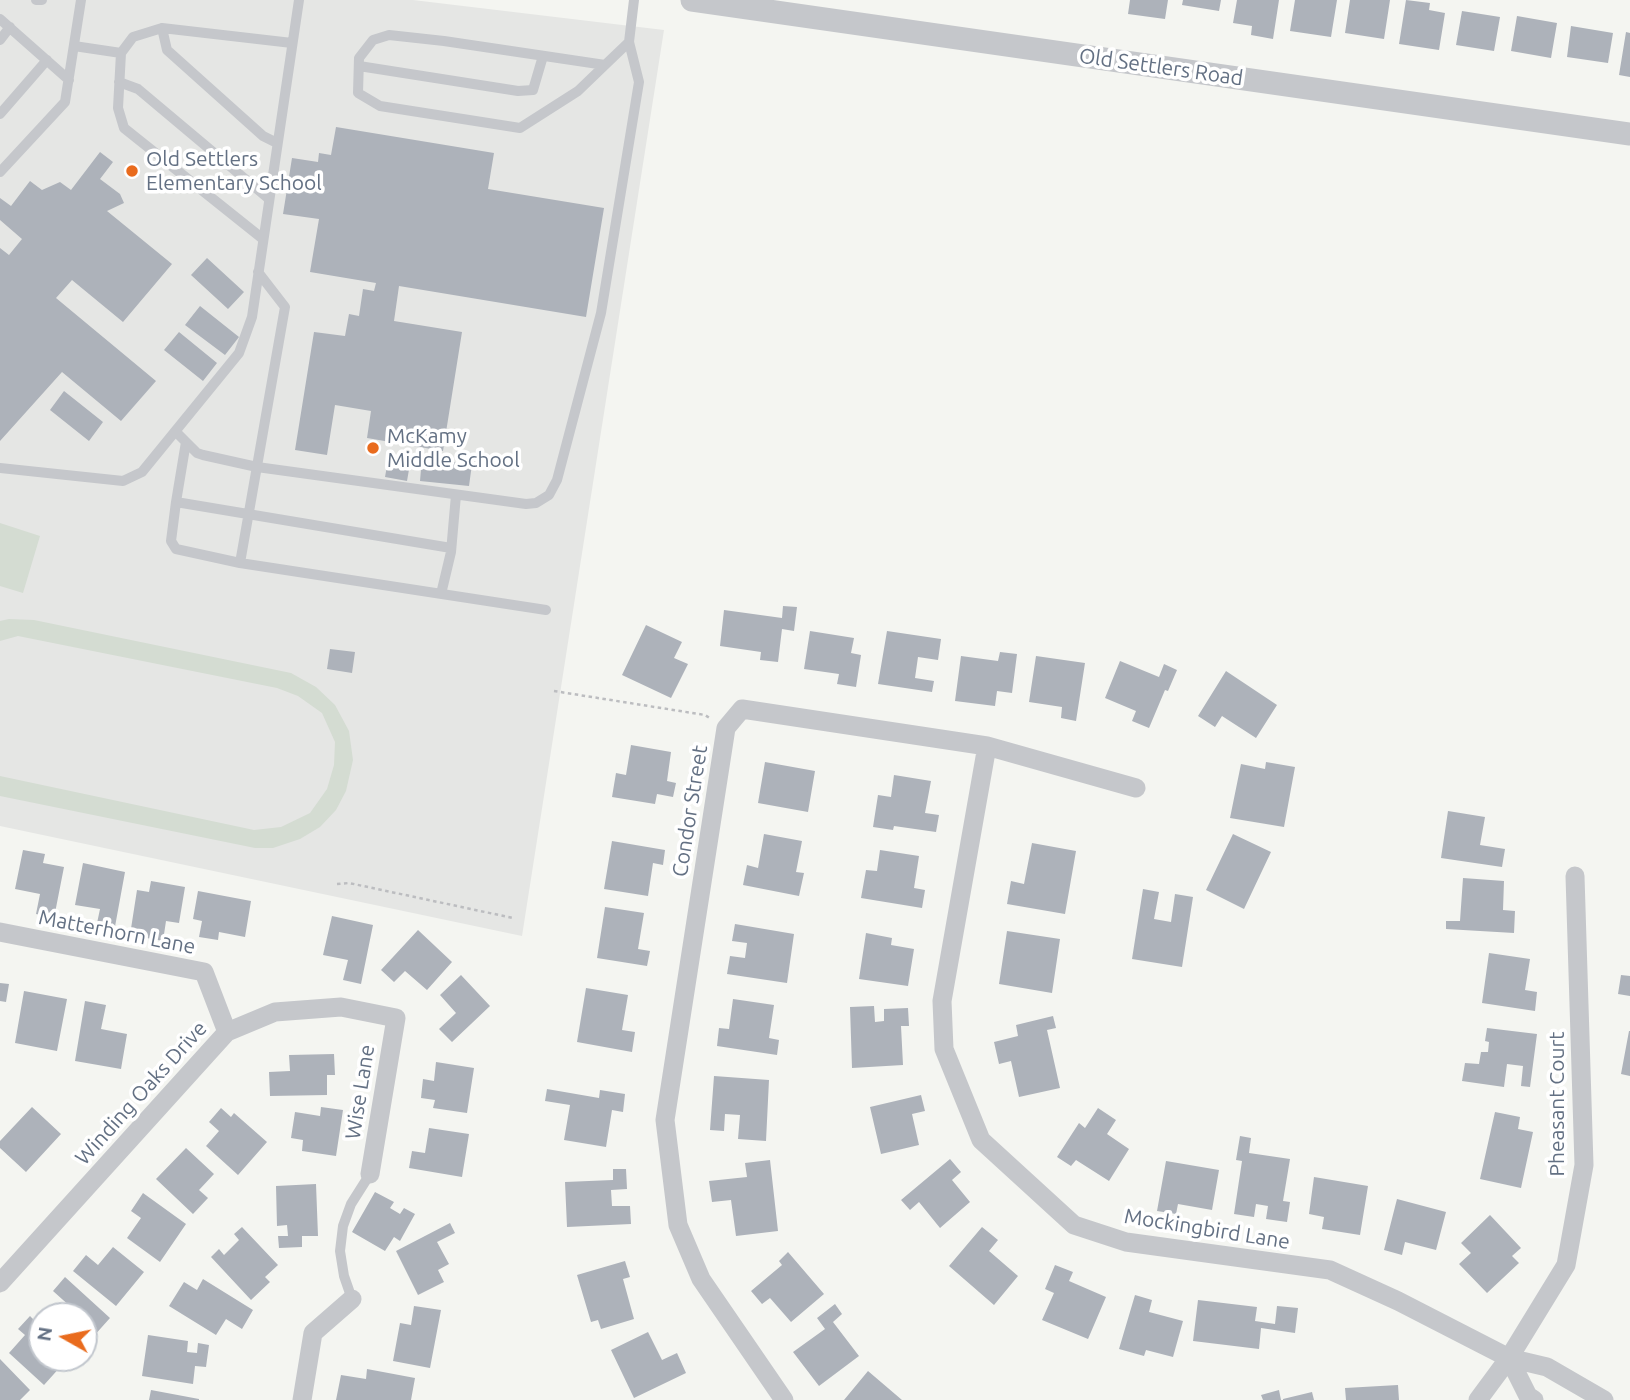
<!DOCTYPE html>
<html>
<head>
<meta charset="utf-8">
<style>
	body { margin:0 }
	#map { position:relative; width:1630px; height:1400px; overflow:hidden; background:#f4f5f1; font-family:Ubuntu,sans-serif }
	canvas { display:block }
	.north { position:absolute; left:28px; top:1302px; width:70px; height:70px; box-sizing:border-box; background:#fff; border:2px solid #c1c6cd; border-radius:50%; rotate:279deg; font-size:19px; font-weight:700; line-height:28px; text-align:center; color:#637083 }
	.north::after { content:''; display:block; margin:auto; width:24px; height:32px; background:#e96b1d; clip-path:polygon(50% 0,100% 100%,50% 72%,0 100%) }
</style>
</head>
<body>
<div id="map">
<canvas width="1630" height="1400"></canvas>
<div class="north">N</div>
</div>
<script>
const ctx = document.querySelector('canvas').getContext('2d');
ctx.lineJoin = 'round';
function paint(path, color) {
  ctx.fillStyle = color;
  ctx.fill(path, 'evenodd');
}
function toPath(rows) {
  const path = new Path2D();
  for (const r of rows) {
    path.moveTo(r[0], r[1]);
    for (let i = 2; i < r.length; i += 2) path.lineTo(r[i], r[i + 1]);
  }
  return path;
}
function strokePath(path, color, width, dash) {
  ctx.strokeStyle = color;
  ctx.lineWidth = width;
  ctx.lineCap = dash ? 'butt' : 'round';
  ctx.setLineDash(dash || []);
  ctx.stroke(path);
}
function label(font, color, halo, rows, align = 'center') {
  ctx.font = font + ' Ubuntu,sans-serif';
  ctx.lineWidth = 7;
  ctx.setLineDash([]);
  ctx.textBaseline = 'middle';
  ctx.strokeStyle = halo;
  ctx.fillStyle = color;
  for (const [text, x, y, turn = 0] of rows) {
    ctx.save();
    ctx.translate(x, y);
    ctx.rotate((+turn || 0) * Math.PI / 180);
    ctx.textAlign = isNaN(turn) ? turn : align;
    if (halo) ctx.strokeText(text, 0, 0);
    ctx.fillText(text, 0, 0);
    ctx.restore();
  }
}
paint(toPath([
	[0,0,413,0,664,30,522,936,0,826]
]), '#e5e6e4');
paint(toPath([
	[0,523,40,536,23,593,0,586],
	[9,619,34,620,291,673,316,687,335,705,349,731,353,760,346,791,336,810,320,827,300,839,273,848,255,848,0,796,0,776,254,830,281,827,310,813,327,789,334,765,335,742,322,713,298,696,277,688,18,636,0,641,0,621]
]), '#d4dcd2');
paint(toPath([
	[1130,0,1168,0,1165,19,1128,14],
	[1183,0,1221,0,1219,11,1182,5],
	[1237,0,1279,0,1273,39,1251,35,1252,26,1233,23],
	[1295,0,1337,0,1331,37,1290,31],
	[1350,0,1390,0,1384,39,1345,33],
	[1406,0,1430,3,1429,10,1445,13,1439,50,1399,44],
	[1462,11,1500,17,1494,51,1456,45],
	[1517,16,1557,23,1551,58,1511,51],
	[1571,26,1613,33,1608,63,1567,57],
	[1626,32,1630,33,1630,77,1619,75],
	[336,127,494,153,488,189,604,208,586,317,399,286,394,321,462,332,443,451,367,438,371,411,335,405,327,455,295,450,314,332,345,336,349,314,359,316,363,289,374,291,376,283,310,272,319,219,283,214,292,158,318,162,319,153,331,155],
	[100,152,113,162,100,179,120,194,124,203,107,211,172,264,123,322,72,280,56,298,156,381,121,421,62,372,0,441,0,248,9,255,22,239,0,220,0,198,11,206,30,181,42,190,60,182,71,190],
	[207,258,244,292,228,309,191,275],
	[200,306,239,337,225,355,185,325],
	[179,332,217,363,203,381,164,350],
	[64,391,103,422,89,441,50,410],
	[389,455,411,458,407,481,385,477],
	[422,458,472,464,469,486,420,481],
	[783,606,797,607,794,631,782,629,778,662,760,660,761,652,720,646,724,610,782,618],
	[646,625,682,642,674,658,688,664,671,698,622,675],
	[810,631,854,638,851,653,861,655,856,687,837,684,839,674,804,669],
	[887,631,941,639,938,660,918,657,915,678,934,681,932,692,878,684],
	[330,649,355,652,352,673,327,669],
	[1000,652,1017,654,1012,693,997,691,995,706,955,701,961,656,998,661],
	[1036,656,1085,663,1076,721,1061,718,1062,707,1029,702],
	[1120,661,1159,677,1164,664,1177,670,1168,691,1165,690,1149,728,1132,721,1136,711,1105,698],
	[1226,671,1277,705,1256,738,1222,716,1215,727,1198,716],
	[631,745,671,752,667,781,676,783,673,797,657,794,655,804,612,797,616,773,626,775],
	[765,762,815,771,808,812,758,803],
	[1266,762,1295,767,1284,827,1230,818,1241,764,1265,769],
	[894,775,931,781,925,813,939,815,936,832,894,826,893,830,873,827,878,795,891,797],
	[1448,811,1485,817,1480,845,1505,849,1502,867,1441,858],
	[764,834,802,841,796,872,804,873,799,896,743,885,747,865,758,868],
	[1233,834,1271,852,1244,909,1206,890],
	[612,841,665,850,663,865,653,863,648,896,604,889],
	[1032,843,1076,851,1065,914,1007,904,1011,881,1024,884],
	[23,850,45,854,43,863,64,867,54,918,36,914,40,894,15,889],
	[880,850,919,856,914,888,925,890,922,908,861,898,866,870,877,871],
	[83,863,125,872,114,932,96,928,100,909,75,905],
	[1463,878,1504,881,1503,910,1515,911,1514,933,1446,929,1446,921,1460,921],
	[151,881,185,887,179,923,166,921,163,941,130,935,137,890,149,892],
	[1143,889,1159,892,1154,919,1171,922,1175,894,1193,897,1182,967,1132,959],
	[198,891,251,901,245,937,219,932,218,940,199,937,202,921,193,919],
	[605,907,644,913,638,949,650,951,647,966,597,958],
	[332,916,373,925,361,984,343,980,348,960,323,955],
	[735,924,794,934,787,983,727,974,730,956,745,958,747,943,732,941],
	[418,930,452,962,427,990,405,971,394,982,381,970],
	[1007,931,1060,939,1052,993,999,984],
	[866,933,892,938,891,945,914,949,908,986,859,979],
	[1489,953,1530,959,1525,990,1537,992,1535,1011,1482,1003],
	[461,975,490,1006,452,1042,439,1029,456,1013,440,995],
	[1621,975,1630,976,1630,996,1618,994],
	[0,983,9,984,6,1002,0,1001],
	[586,988,628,995,622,1030,635,1032,632,1052,577,1042],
	[24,991,67,999,57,1051,15,1043],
	[733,999,774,1005,769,1038,779,1040,777,1055,717,1046,719,1028,729,1029],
	[85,1001,106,1005,101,1029,127,1034,121,1069,75,1061],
	[874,1006,875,1022,884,1021,884,1009,908,1008,909,1026,901,1026,903,1065,852,1068,850,1007],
	[1053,1016,1056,1028,1047,1030,1060,1088,1019,1097,1011,1061,999,1064,994,1042,1018,1036,1016,1025],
	[1487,1028,1537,1034,1530,1087,1521,1086,1523,1066,1507,1064,1504,1087,1462,1081,1465,1063,1479,1064,1481,1052,1488,1052,1489,1042,1485,1041],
	[1629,1031,1630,1031,1630,1076,1621,1074],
	[334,1054,335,1075,327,1075,327,1095,270,1096,269,1072,290,1071,289,1055],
	[436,1062,474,1068,467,1113,433,1108,435,1100,421,1098,423,1079,434,1081],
	[714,1076,769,1080,766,1141,738,1139,740,1115,725,1114,724,1131,710,1130],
	[547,1089,599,1098,600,1090,625,1094,623,1112,612,1110,606,1147,564,1140,570,1105,545,1101],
	[921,1095,925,1111,912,1114,919,1145,881,1154,870,1107],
	[32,1107,61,1134,26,1172,0,1148,0,1141],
	[321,1107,343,1110,336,1156,302,1151,303,1140,291,1138,295,1112,320,1116],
	[221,1108,231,1117,234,1113,267,1142,238,1175,206,1146,219,1131,209,1122],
	[1098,1108,1116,1120,1107,1134,1129,1149,1109,1181,1076,1160,1071,1166,1057,1157,1079,1123,1085,1128],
	[1495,1112,1520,1117,1518,1129,1533,1132,1521,1188,1480,1179],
	[429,1128,469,1134,462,1177,409,1168,412,1151,425,1153],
	[1240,1136,1251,1138,1249,1153,1290,1159,1283,1201,1290,1202,1287,1222,1266,1219,1268,1206,1256,1204,1254,1217,1234,1214,1242,1161,1236,1160],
	[186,1148,214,1174,199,1190,208,1198,193,1214,156,1179],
	[950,1159,961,1172,952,1180,970,1202,940,1228,919,1202,910,1210,901,1200],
	[770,1160,778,1231,736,1236,731,1200,712,1202,709,1181,747,1177,745,1163],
	[1166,1161,1219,1170,1212,1210,1178,1204,1176,1214,1157,1211],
	[613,1169,626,1169,627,1189,611,1190,612,1206,630,1206,631,1224,567,1227,565,1182,613,1180],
	[1314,1177,1368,1186,1360,1235,1322,1229,1324,1217,1309,1214],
	[316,1184,318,1236,302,1236,302,1247,279,1248,278,1236,288,1236,287,1225,277,1226,276,1186],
	[375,1192,394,1202,390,1208,400,1214,404,1208,415,1214,400,1241,394,1237,385,1251,352,1232],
	[143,1193,186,1224,160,1262,127,1238,141,1218,131,1211],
	[1397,1199,1446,1212,1436,1250,1405,1242,1402,1255,1384,1250],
	[1490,1215,1521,1248,1512,1256,1519,1263,1487,1293,1459,1264,1471,1253,1461,1243],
	[450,1223,455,1233,437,1242,449,1264,438,1270,444,1282,418,1295,396,1251],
	[242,1227,278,1265,265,1277,270,1282,251,1300,211,1257,219,1249,224,1255,239,1240,234,1234],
	[982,1227,998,1240,989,1251,1018,1276,994,1305,949,1266],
	[113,1247,144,1272,116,1306,73,1271,86,1255,98,1265],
	[788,1252,824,1294,791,1322,770,1298,762,1304,751,1291,782,1265,779,1261],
	[625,1261,630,1277,623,1279,634,1319,601,1329,598,1320,591,1322,577,1275],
	[1055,1265,1073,1272,1069,1281,1106,1297,1088,1339,1042,1320,1054,1293,1045,1289],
	[65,1277,110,1318,84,1347,84,1316,65,1316,72,1308,53,1291],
	[203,1279,253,1310,242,1329,226,1319,216,1335,169,1306,184,1282,197,1290],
	[1135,1295,1152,1300,1149,1312,1183,1321,1173,1357,1146,1350,1144,1356,1119,1349],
	[1198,1300,1257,1307,1255,1321,1275,1324,1277,1306,1298,1308,1295,1333,1261,1328,1259,1349,1193,1341],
	[835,1304,842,1314,833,1322,859,1356,819,1386,793,1352,825,1329,817,1318],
	[414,1306,441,1310,430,1368,393,1361,400,1323,411,1325],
	[30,1316,42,1328,42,1358,55,1358,62,1365,44,1385,9,1353,25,1335,18,1329],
	[648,1332,662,1360,677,1353,686,1373,634,1398,611,1350],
	[148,1335,188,1341,187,1352,197,1353,198,1343,209,1345,206,1367,195,1366,193,1384,142,1376],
	[0,1359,30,1390,20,1400,0,1400],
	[367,1369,415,1378,411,1400,336,1400,341,1375,366,1379],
	[868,1371,902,1400,844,1400],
	[1398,1385,1399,1400,1346,1400,1345,1388],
	[151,1390,199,1399,199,1400,149,1400],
	[1279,1390,1281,1400,1263,1400,1261,1395],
	[1312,1392,1314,1400,1283,1400,1283,1399]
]), '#adb2ba');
strokePath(toPath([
	[554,691,705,715,711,719],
	[337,884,349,883,513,918]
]), '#bcbdc0', 2.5, [3.5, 3.5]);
strokePath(toPath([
	[36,0,42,0],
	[0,19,69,80],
	[162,28,167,50,263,136,277,143],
	[0,40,10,27],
	[74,46,121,53],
	[605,65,444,41,389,35,373,40,359,58,358,93,380,106,520,128,578,91,605,65,629,42],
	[359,66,518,91,533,90,543,56],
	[119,82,138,89,269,199],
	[0,114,47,60],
	[0,172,65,102,81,0],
	[263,239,124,128,118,108,121,53,133,37,162,28,292,43],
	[258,272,285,307,240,563,546,610],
	[176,432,197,453,203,455,257,467,526,504,536,503,549,495,557,480,601,313,639,82,629,42,634,0],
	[186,442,176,502,451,548],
	[0,468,123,481,142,472,239,353,252,317,299,0],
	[176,502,171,541,176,549,240,563],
	[441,594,451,552,456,495],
	[352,1299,344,1276,340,1251,343,1226,351,1204,370,1174]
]), '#c5c7cb', 10);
strokePath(toPath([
	[987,746,942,1001,944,1049,981,1140,1074,1225,1126,1242,1330,1270,1398,1301,1509,1358,1547,1367,1604,1400],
	[0,932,204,972,227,1032],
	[0,1283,227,1032,275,1012,341,1007,396,1018,370,1174],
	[1509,1358,1528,1396,1534,1400],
	[302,1400,313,1333,352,1299],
	[784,1400,701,1279,678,1225,665,1120,726,728,742,709,987,746,1136,788],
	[1478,1400,1509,1358,1566,1265,1584,1165,1575,876]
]), '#c5c7cb', 19);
strokePath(toPath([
	[692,0,1630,134]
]), '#c5c7cb', 23);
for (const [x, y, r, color] of [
	[132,171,7,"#e96b1d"],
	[373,448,7,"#e96b1d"]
]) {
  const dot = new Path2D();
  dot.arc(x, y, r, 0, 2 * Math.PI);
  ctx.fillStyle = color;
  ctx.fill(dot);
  strokePath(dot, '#fff', 2.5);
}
label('21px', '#637083', '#fff', [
	["Old Settlers Road",1161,67,8],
	["Condor Street",690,811,-81],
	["Matterhorn Lane",117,932,11],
	["Wise Lane",360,1092,-81],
	["Winding Oaks Drive",141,1093,-48],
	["Pheasant Court",1557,1104,-90],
	["Mockingbird Lane",1207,1229,9]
]);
label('21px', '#637083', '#fff', [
	["Old Settlers",146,159],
	["Elementary School",146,183],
	["McKamy",387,436],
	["Middle School",387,460]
], 'left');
</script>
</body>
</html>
